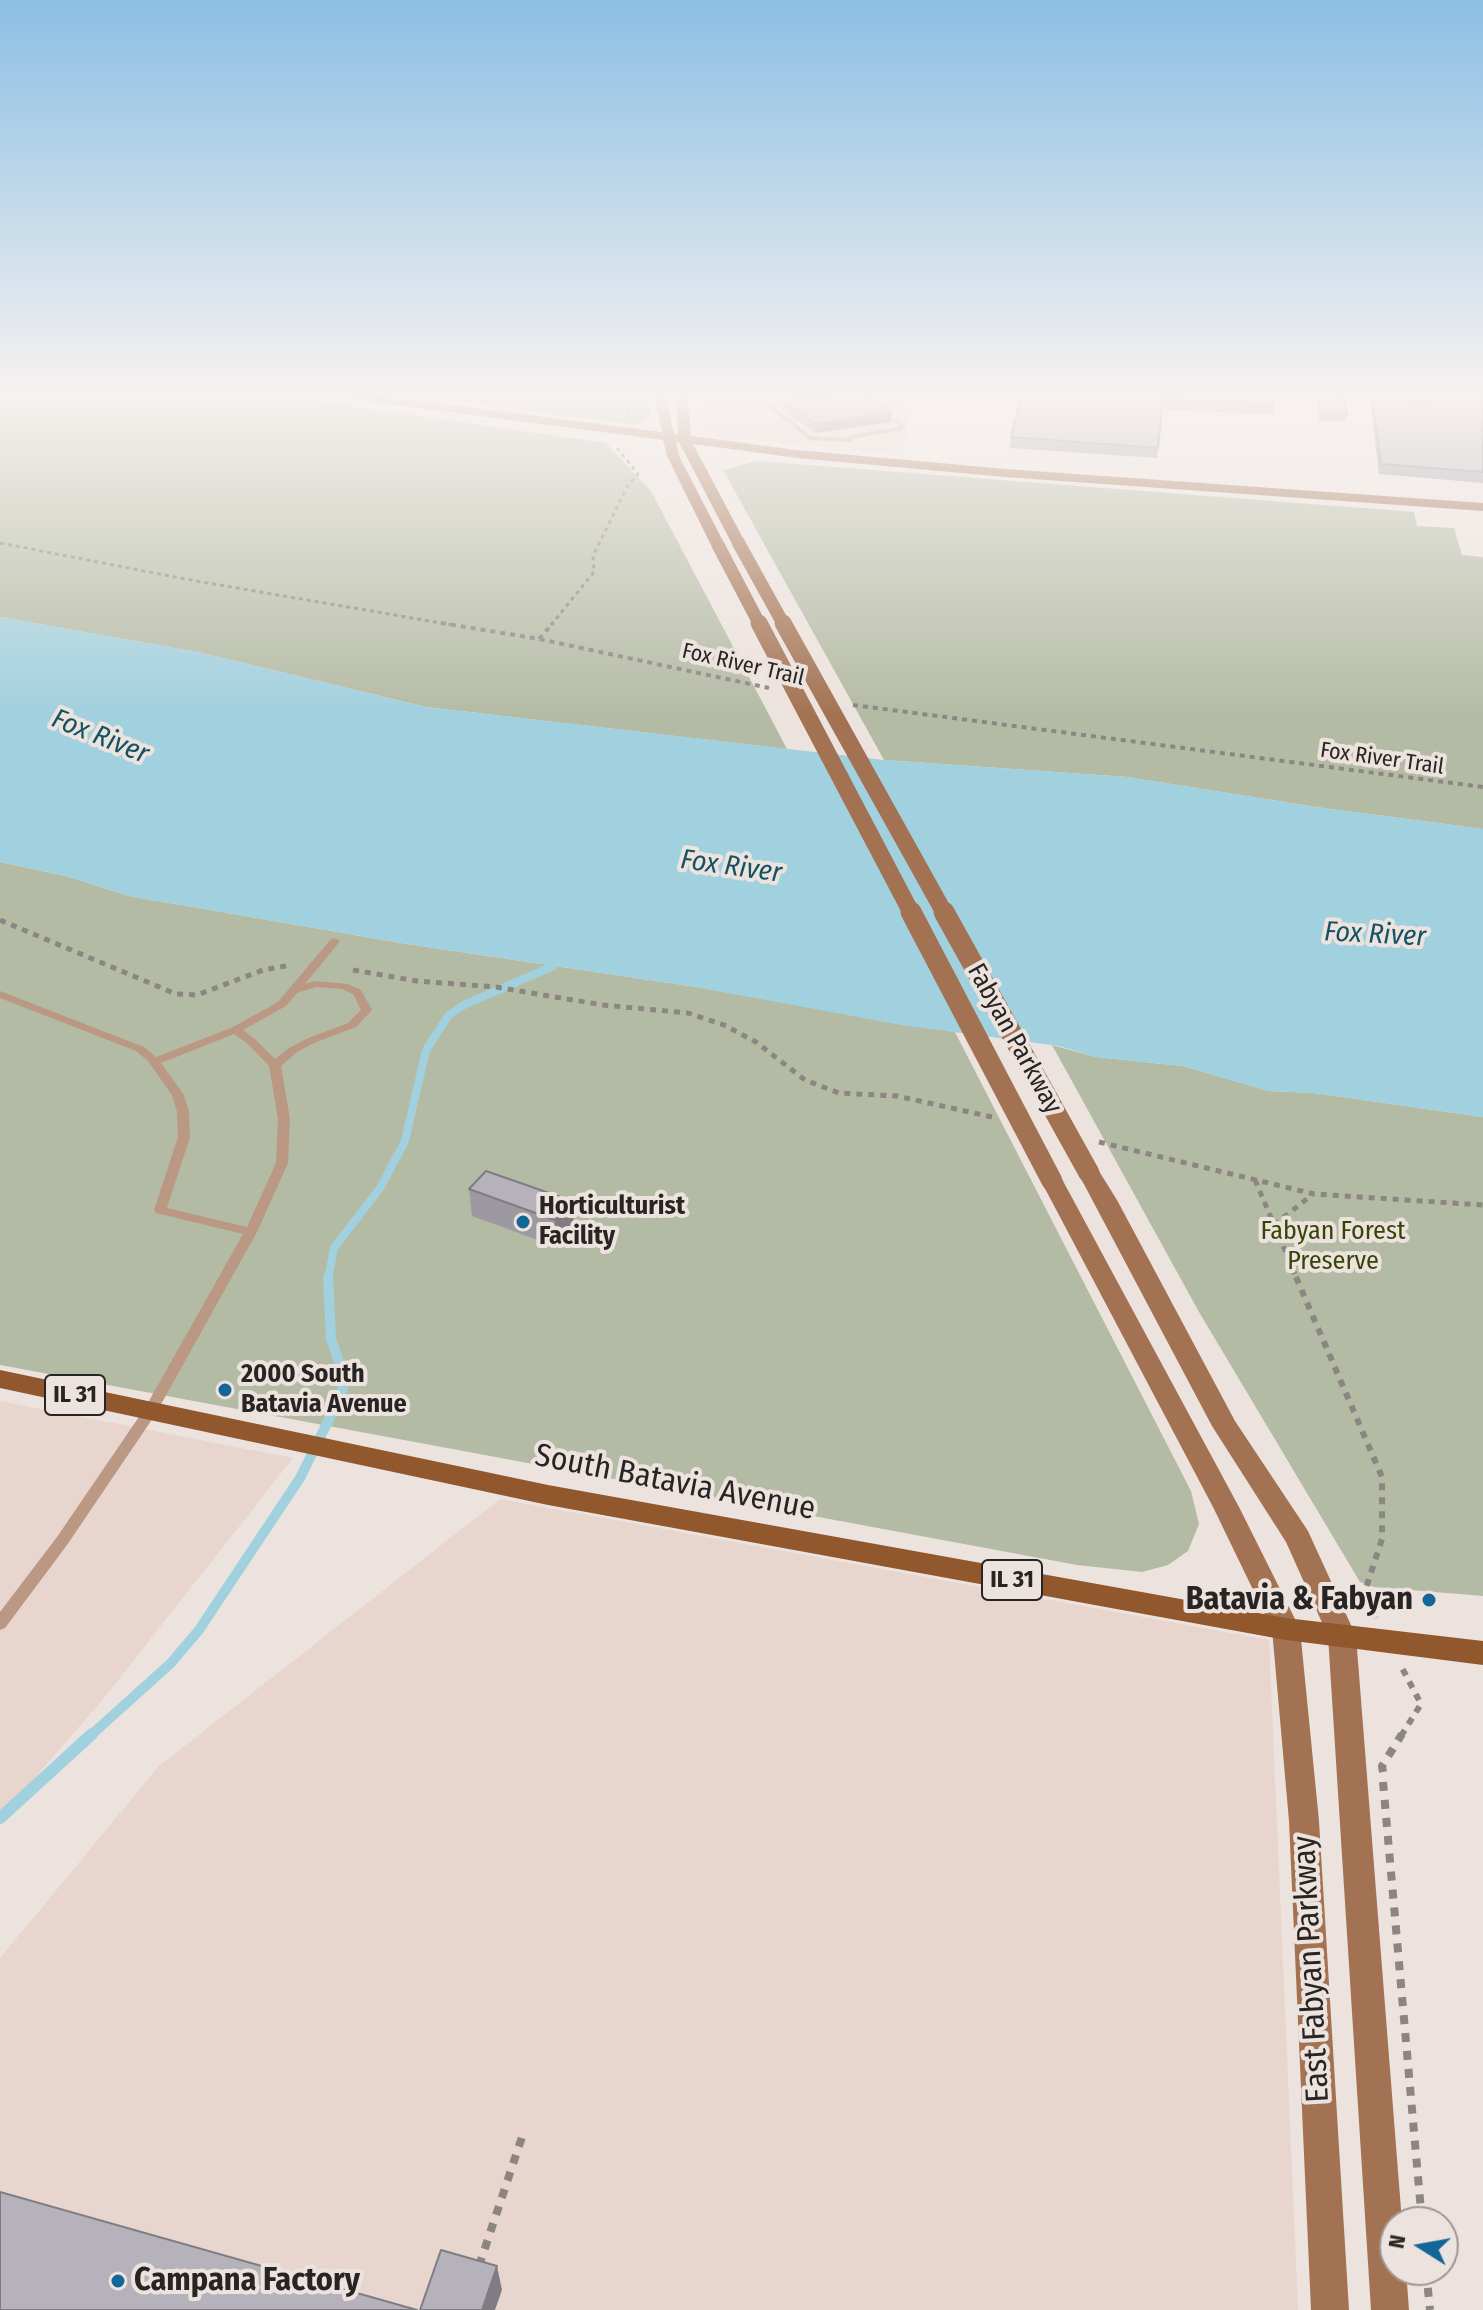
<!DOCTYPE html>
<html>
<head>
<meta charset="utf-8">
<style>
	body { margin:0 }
	#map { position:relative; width:1483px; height:2310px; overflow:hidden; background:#ede3de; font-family:"Fira Sans Condensed",sans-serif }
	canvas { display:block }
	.north { position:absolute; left:1379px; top:2206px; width:80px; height:80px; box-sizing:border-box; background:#ede3de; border:2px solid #9e9793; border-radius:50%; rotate:281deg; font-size:22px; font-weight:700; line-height:32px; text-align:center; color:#282423 }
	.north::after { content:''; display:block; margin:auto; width:28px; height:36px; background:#136798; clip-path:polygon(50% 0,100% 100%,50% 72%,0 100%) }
</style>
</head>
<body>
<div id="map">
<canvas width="1483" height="2310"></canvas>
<div class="north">N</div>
</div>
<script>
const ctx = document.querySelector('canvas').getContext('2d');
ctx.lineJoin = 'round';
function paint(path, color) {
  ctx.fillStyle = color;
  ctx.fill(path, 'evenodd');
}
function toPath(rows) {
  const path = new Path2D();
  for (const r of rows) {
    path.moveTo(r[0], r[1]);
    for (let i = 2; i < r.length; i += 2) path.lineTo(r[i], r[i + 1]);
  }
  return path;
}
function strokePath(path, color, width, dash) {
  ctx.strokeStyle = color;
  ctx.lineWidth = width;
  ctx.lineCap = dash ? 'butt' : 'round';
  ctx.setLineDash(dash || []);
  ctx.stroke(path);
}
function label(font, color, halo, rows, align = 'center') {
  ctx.font = font + ' "Fira Sans Condensed",sans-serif';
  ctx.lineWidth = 8;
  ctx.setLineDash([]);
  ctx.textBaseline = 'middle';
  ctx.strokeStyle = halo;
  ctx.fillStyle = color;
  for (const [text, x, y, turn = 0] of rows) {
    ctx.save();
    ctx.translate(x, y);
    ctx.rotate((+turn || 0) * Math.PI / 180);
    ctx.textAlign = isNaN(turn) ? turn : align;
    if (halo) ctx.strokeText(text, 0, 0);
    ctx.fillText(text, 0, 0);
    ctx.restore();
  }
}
paint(toPath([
	[698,393,894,393,910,398,904,455,702,435],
	[0,1401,293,1458,104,1698,0,1818],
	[500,1499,1269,1640,1298,2310,0,2310,0,1958,159,1766]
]), '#e7d5ce');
paint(toPath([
	[0,393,262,393,606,443,651,491,787,749,426,707,202,653,0,617],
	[402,393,648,393,650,417,635,425],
	[757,461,1414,512,1417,526,1454,528,1462,555,1483,557,1483,829,1316,807,1127,777,884,760,723,470],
	[0,862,66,876,129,896,407,944,690,986,955,1032,1191,1491,1199,1524,1188,1551,1168,1565,1142,1572,1077,1565,0,1365],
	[1052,1045,1096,1057,1183,1066,1269,1091,1314,1093,1483,1117,1483,1596,1374,1587,1360,1582,1199,1312]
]), '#b4bba4');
paint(toPath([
	[0,617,202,653,426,707,884,760,1127,777,1316,807,1483,829,1483,1117,1314,1093,1269,1091,1183,1066,1096,1057,1059,1046,901,1025,690,986,407,944,129,896,66,876,0,862]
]), '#a1d0de');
strokePath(toPath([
	[328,1279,334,1248,380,1188,405,1141,426,1050,448,1016,464,1005,553,966]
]), '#a1d0de', 8);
strokePath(toPath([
	[90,1736,171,1663,199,1630,300,1478,340,1397,345,1379,331,1339,328,1277]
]), '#a1d0de', 10);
strokePath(toPath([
	[0,1818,92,1734]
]), '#a1d0de', 12);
strokePath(toPath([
	[627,393,628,417],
	[0,543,196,581,453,625],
	[551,625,594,572,593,556,628,485,638,474,617,448]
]), '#8c8582', 3, [4, 4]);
strokePath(toPath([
	[441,623,539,639,769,688],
	[539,639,553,623],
	[853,705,1483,787]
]), '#8c8582', 4, [5, 5]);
strokePath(toPath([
	[0,920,176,994,197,995,263,970,291,965],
	[353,970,417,981,496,987,603,1005,688,1013,724,1025,756,1042,805,1080,839,1093,897,1096,992,1117],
	[1099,1142,1314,1194,1483,1205],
	[1255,1180,1297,1279],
	[1274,1225,1313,1194]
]), '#8c8582', 5, [6, 6]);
strokePath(toPath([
	[1296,1277,1382,1477,1382,1539,1364,1594,1376,1618],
	[1401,1736,1421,1704,1401,1666]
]), '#8c8582', 6, [7, 7]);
strokePath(toPath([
	[1383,1772,1382,1766,1402,1734],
	[1383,1782,1422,2222],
	[479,2266,523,2134],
	[1426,2270,1430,2310]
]), '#8c8582', 8, [9, 9]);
paint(toPath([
	[756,393,762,393,761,396,811,436,847,438,850,435,898,427,899,426,894,421,897,419,906,426,902,430,852,439,851,441,849,442,809,440,755,397,756,393],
	[335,938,340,941,305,984,315,981,348,984,361,990,372,1010,356,1027,314,1043,297,1052,281,1066,290,1119,288,1163,257,1232,155,1415,67,1545,5,1628,0,1630,0,1612,57,1537,145,1408,243,1234,156,1213,154,1210,178,1137,177,1112,172,1095,148,1061,136,1051,0,998,0,991,144,1047,156,1057,231,1028,278,1002,331,939,335,938],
	[316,987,342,989,353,994,361,1010,348,1023,306,1039,289,1048,275,1059,256,1040,243,1030,286,1006,297,993,316,987],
	[234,1034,248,1044,269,1066,278,1119,276,1163,247,1227,167,1208,190,1137,189,1112,184,1095,161,1063,234,1034]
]), '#ba9883');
paint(toPath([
	[1415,393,1483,393,1483,401,1421,397,1415,393]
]), '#ba9883');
paint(toPath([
	[328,393,359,393,662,432,653,393,665,393,674,434,678,435,676,393,688,393,691,436,797,450,1005,469,1483,503,1483,511,1005,477,797,458,693,444,745,542,738,546,731,542,679,442,676,442,679,456,725,545,718,549,711,545,667,456,663,440,334,397,328,393],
	[1089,1166,1097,1168,1117,1200,1235,1421,1308,1531,1356,1636,1402,2222,1395,2222,1395,2270,1406,2270,1409,2310,1371,2310,1328,1636,1286,1542,1212,1426,1078,1173,1081,1168,1089,1166],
	[1052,1174,1060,1176,1063,1181,1239,1507,1300,1629,1319,1821,1349,2310,1311,2310,1289,1821,1272,1629,1213,1507,1041,1181,1044,1176,1052,1174]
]), '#a37252');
paint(toPath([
	[0,1370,548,1485,1286,1618,1483,1641,1483,1665,1286,1640,548,1505,0,1388,0,1370]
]), '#91572d');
strokePath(toPath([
	[738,542,784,625],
	[718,545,760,625]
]), '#a37252', 13);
strokePath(toPath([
	[759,623,912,914],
	[783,623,945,914]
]), '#a37252', 17);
strokePath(toPath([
	[911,912,1052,1181],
	[944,912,1089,1173]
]), '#a37252', 21);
paint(toPath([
	[1022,393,1274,404,1273,414,1162,410,1157,458,1010,448,1011,437],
	[1317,393,1344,393,1347,415,1346,422,1319,421],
	[1428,393,1483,393,1483,483,1379,474,1371,408,1372,399,1427,402],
	[783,400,891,422,816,433,783,410],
	[469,1189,572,1201,574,1228,557,1247,472,1216]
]), '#9d99a1');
paint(toPath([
	[892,412,891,422,816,433,816,424],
	[572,1201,574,1228,557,1247,555,1220],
	[497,2266,502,2290,495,2310,482,2310]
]), '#7f7d83');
const building = toPath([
	[836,393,863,393,892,412,816,424,783,400,836,393],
	[1022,393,1274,393,1274,404,1163,400,1158,448,1011,437,1022,393],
	[1319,393,1344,393,1347,415,1320,413,1319,393],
	[1429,393,1483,393,1483,472,1381,464,1372,399,1430,402,1429,393],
	[486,1171,572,1201,555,1220,469,1189,486,1171],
	[0,2192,417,2310,0,2310,0,2192],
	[441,2250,497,2266,482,2310,420,2310,441,2250]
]);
paint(building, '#b6b2bb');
strokePath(building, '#7f7d83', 2);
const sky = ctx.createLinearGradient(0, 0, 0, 716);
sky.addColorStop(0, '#8bbfe4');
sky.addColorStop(0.55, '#f7f2f0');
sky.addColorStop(1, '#f7f2f000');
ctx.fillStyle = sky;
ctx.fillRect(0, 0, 1483, 716);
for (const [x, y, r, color] of [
	[523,1222,8,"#136798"],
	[225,1390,8,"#136798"],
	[1429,1600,8,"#136798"],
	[118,2281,8,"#136798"]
]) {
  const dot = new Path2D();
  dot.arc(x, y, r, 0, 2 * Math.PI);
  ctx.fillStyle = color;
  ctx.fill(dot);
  strokePath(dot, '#ede3de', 3);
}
label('22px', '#282423', '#ede3de', [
	["Fox River Trail",743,665,13],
	["Fox River Trail",1382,759,8]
]);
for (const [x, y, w] of [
	[75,1395,60],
	[1012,1580,60]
]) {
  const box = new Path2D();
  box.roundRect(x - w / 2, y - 20, w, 40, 6);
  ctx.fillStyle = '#ede3de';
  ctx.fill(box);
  strokePath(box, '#282423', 2);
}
label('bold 24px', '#282423', null, [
	["IL 31",75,1395],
	["IL 31",1012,1580]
]);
label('26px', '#282423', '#ede3de', [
	["Fabyan Parkway",1014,1039,61]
]);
label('bold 26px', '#282423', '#ede3de', [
	["Horticulturist",539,1207],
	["Facility",539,1237],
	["2000 South",241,1375],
	["Batavia Avenue",241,1405]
], 'left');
label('26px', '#384406', '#ede3de', [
	["Fabyan Forest",1333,1232],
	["Preserve",1333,1262]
]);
label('italic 28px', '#145363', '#ede3de', [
	["Fox River",100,737,22],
	["Fox River",731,867,8],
	["Fox River",1375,935,3]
]);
label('32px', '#282423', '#ede3de', [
	["South Batavia Avenue",675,1483,11],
	["East Fabyan Parkway",1312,1969,-93]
]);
label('bold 32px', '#282423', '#ede3de', [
	["Batavia & Fabyan",1413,1600],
	["Campana Factory",134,2281,"left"]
], 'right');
</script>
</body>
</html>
